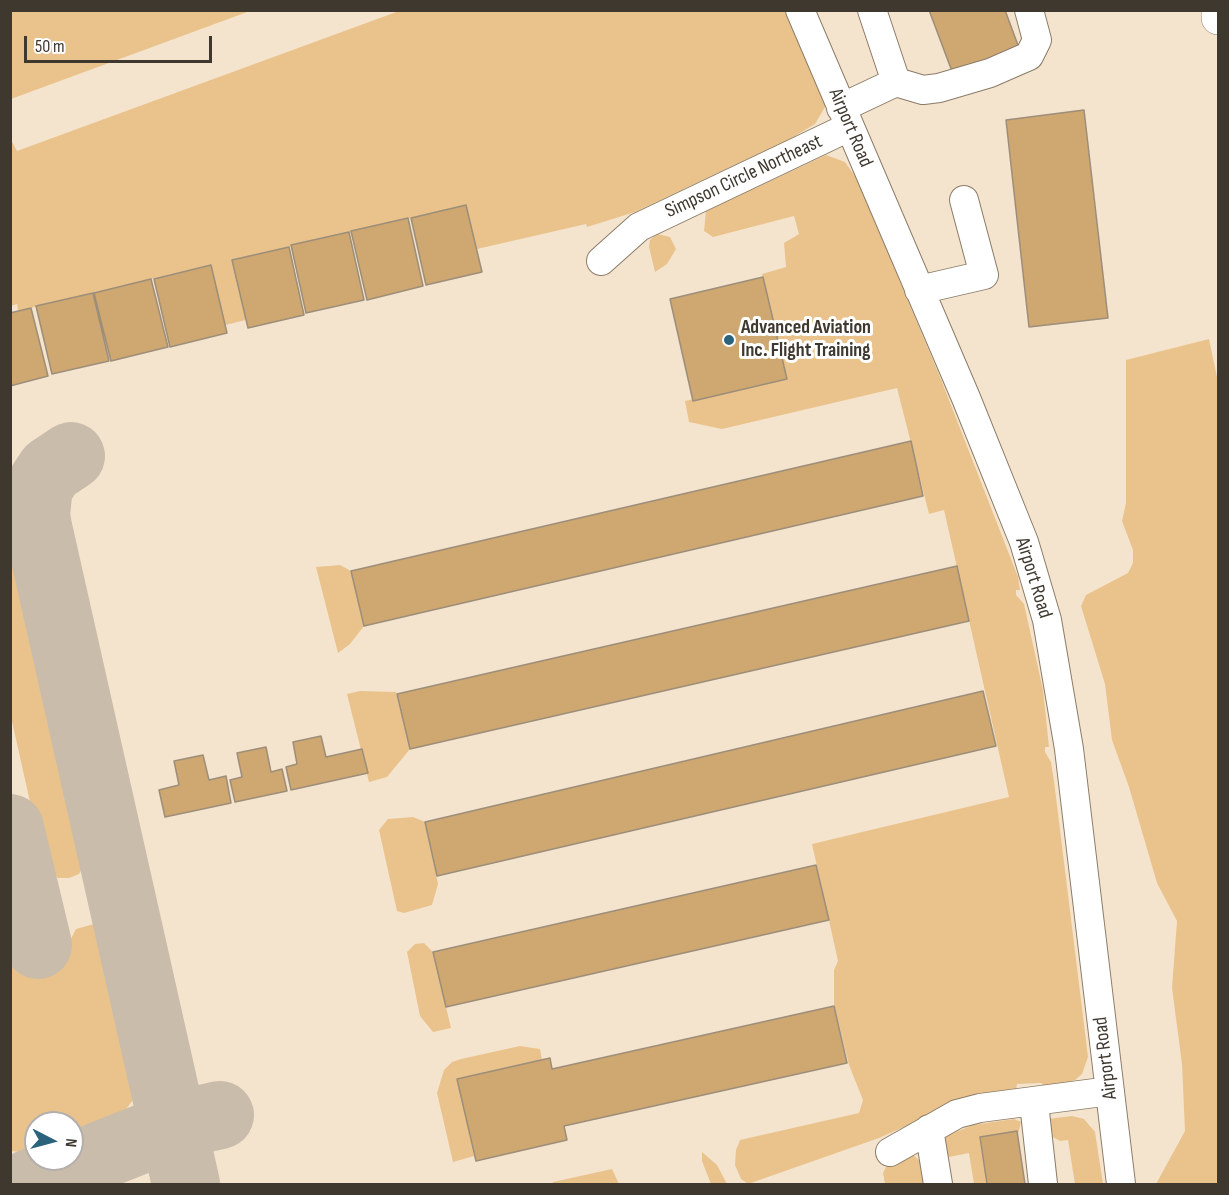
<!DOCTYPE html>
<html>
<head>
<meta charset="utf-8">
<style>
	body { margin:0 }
	#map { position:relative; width:1229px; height:1195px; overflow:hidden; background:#f4e4ce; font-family:"Sofia Sans Condensed",sans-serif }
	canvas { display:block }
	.frame { position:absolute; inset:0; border:12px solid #3e382f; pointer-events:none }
	.north { position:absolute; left:24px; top:1111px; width:60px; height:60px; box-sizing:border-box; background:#fff; border:2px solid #b2afac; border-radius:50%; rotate:96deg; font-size:16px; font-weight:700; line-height:24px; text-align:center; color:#3e382f }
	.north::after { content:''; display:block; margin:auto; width:21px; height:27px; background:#2b637d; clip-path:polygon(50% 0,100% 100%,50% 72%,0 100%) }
	.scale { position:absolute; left:24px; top:36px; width:188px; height:27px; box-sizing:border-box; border:3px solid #3e382f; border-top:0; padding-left:8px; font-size:18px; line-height:21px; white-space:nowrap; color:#3e382f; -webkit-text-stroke:4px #fff; paint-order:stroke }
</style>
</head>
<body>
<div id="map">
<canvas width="1229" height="1195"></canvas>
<div class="frame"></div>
<div class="north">N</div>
<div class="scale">50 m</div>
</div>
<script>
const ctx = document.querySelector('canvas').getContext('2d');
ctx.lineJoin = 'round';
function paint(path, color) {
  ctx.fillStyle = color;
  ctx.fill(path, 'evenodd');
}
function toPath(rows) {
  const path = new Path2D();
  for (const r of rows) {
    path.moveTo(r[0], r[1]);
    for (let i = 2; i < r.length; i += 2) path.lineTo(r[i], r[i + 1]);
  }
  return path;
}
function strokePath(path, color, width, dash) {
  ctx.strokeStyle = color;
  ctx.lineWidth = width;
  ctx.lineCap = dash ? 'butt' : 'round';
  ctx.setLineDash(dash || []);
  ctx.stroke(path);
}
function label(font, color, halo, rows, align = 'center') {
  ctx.font = font + ' "Sofia Sans Condensed",sans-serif';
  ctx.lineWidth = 6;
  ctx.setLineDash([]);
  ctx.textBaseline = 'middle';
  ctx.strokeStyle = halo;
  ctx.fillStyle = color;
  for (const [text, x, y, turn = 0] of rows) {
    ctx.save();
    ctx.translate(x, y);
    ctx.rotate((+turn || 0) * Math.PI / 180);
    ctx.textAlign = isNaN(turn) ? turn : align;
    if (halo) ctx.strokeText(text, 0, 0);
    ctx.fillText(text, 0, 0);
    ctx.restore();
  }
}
paint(toPath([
	[11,10,250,10,250,11,11,99],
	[399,11,788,11,825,100,825,107,815,124,790,139,635,212,587,227,586,224,477,249,466,205,233,260,246,320,225,325,210,265,18,311,17,304,11,306,10,138,17,151],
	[826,155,845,162,857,179,940,377,1018,577,1020,590,1016,590,1016,595,1024,604,1043,690,1049,747,1045,747,1045,752,1051,762,1054,781,1088,1057,1082,1074,1075,1080,1046,1088,1041,1083,1017,1084,1016,1090,950,1102,908,1125,879,1138,748,1184,741,1179,735,1165,736,1150,740,1140,859,1113,863,1100,849,1065,834,1004,834,970,838,961,812,844,1009,797,944,510,929,514,897,388,722,429,689,422,685,401,786,378,762,274,786,267,784,243,799,234,794,216,713,237,704,231,706,211],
	[657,234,670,237,676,249,667,264,655,272,649,247,650,240],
	[1209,339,1218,382,1218,1184,1156,1184,1185,1131,1182,1064,1172,988,1177,921,1157,883,1129,787,1112,740,1105,684,1081,606,1086,595,1128,573,1133,563,1133,550,1122,521,1126,503,1126,360],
	[11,564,26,569,36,587,92,826,94,849,79,874,69,878,58,878,43,860,11,717],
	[340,565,351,571,364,626,350,644,338,653,316,567],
	[360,691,396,692,410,749,387,777,369,782,347,694],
	[413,817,425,822,438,884,432,905,404,913,397,911,379,830,388,819],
	[10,916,18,950,59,942,64,952,76,929,94,924,104,929,119,945,145,1065,132,1101,117,1122,72,1142,72,1123,36,1123,36,1152,30,1153,11,1151],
	[424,943,433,952,451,1028,433,1032,420,1016,407,952,415,944],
	[520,1046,540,1049,542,1060,458,1079,474,1156,453,1162,437,1093,444,1070,452,1062,461,1059],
	[1072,1116,1084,1119,1095,1132,1103,1184,1075,1184,1068,1140,1060,1141,1051,1136,1048,1119],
	[1014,1119,1021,1122,1018,1134,1017,1131,980,1137,987,1184,974,1184,969,1153,949,1157,946,1154,944,1141,946,1136,973,1125],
	[702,1152,717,1165,727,1184,711,1184,702,1161],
	[912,1154,920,1161,925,1184,885,1184,883,1173,886,1167],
	[612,1169,619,1184,552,1184,553,1182]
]), '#eac38c');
strokePath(toPath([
	[71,456,50,470,39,487,36,514,38,527,186,1184],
	[10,828,38,945],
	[28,1184,180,1124,220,1115]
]), '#cabcaa', 68);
const building = toPath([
	[929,10,1005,10,1019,48,953,74,929,10],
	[1084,110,1108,318,1029,327,1006,120,1084,110],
	[466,205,482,272,426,285,411,218,466,205],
	[408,218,423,286,367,300,351,231,408,218],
	[349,232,364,300,306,313,291,245,349,232],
	[289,247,304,315,248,328,232,260,289,247],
	[211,265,227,333,170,347,154,279,211,265],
	[763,277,787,379,693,401,670,299,763,277],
	[151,279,168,347,111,361,94,293,151,279],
	[93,293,109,361,52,374,36,306,93,293],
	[31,308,48,376,10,386,10,313,31,308],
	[911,441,923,496,364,626,351,571,911,441],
	[957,566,969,621,410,749,397,694,957,566],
	[983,691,996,746,437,876,425,822,983,691],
	[321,736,326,757,362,749,368,773,291,790,286,767,297,764,293,742,321,736],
	[266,747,271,772,282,769,287,791,235,802,230,780,242,777,237,753,266,747],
	[203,755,209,780,226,776,231,803,165,817,159,790,179,785,174,761,203,755],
	[816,865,829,920,446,1007,433,952,816,865],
	[834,1006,847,1063,564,1126,567,1140,476,1161,457,1079,550,1058,552,1069,834,1006],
	[1017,1131,1025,1184,987,1184,980,1137,1017,1131]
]);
paint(building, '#cea771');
strokePath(building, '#9d8e7a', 1.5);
const minor = toPath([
	[800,10,966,398,1024,542,1047,620,1069,749,1121,1184],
	[872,10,896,82],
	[841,108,896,82,923,90,939,88,990,73,1029,56,1037,40,1029,10],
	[601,261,639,227,849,127],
	[919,290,984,275,964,200],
	[1034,1103,1043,1184],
	[929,1129,938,1184],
	[890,1152,957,1114,980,1108,1110,1091]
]);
const highway = toPath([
	[1218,10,1218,18]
]);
strokePath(minor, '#8b7c68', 30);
strokePath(highway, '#8b7c68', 34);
strokePath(minor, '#fff', 28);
strokePath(highway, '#fff', 33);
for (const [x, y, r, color] of [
	[729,340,6,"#2b637d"]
]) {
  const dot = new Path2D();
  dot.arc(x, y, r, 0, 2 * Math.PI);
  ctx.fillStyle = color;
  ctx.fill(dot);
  strokePath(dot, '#fff', 2);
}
label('20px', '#3e382f', '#fff', [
	["Airport Road",850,128,67],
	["Simpson Circle Northeast",744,177,-25],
	["Airport Road",1033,578,73],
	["Airport Road",1106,1058,-97]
]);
label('bold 20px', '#3e382f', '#fff', [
	["Advanced Aviation",741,328],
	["Inc. Flight Training",741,351]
], 'left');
</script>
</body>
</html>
